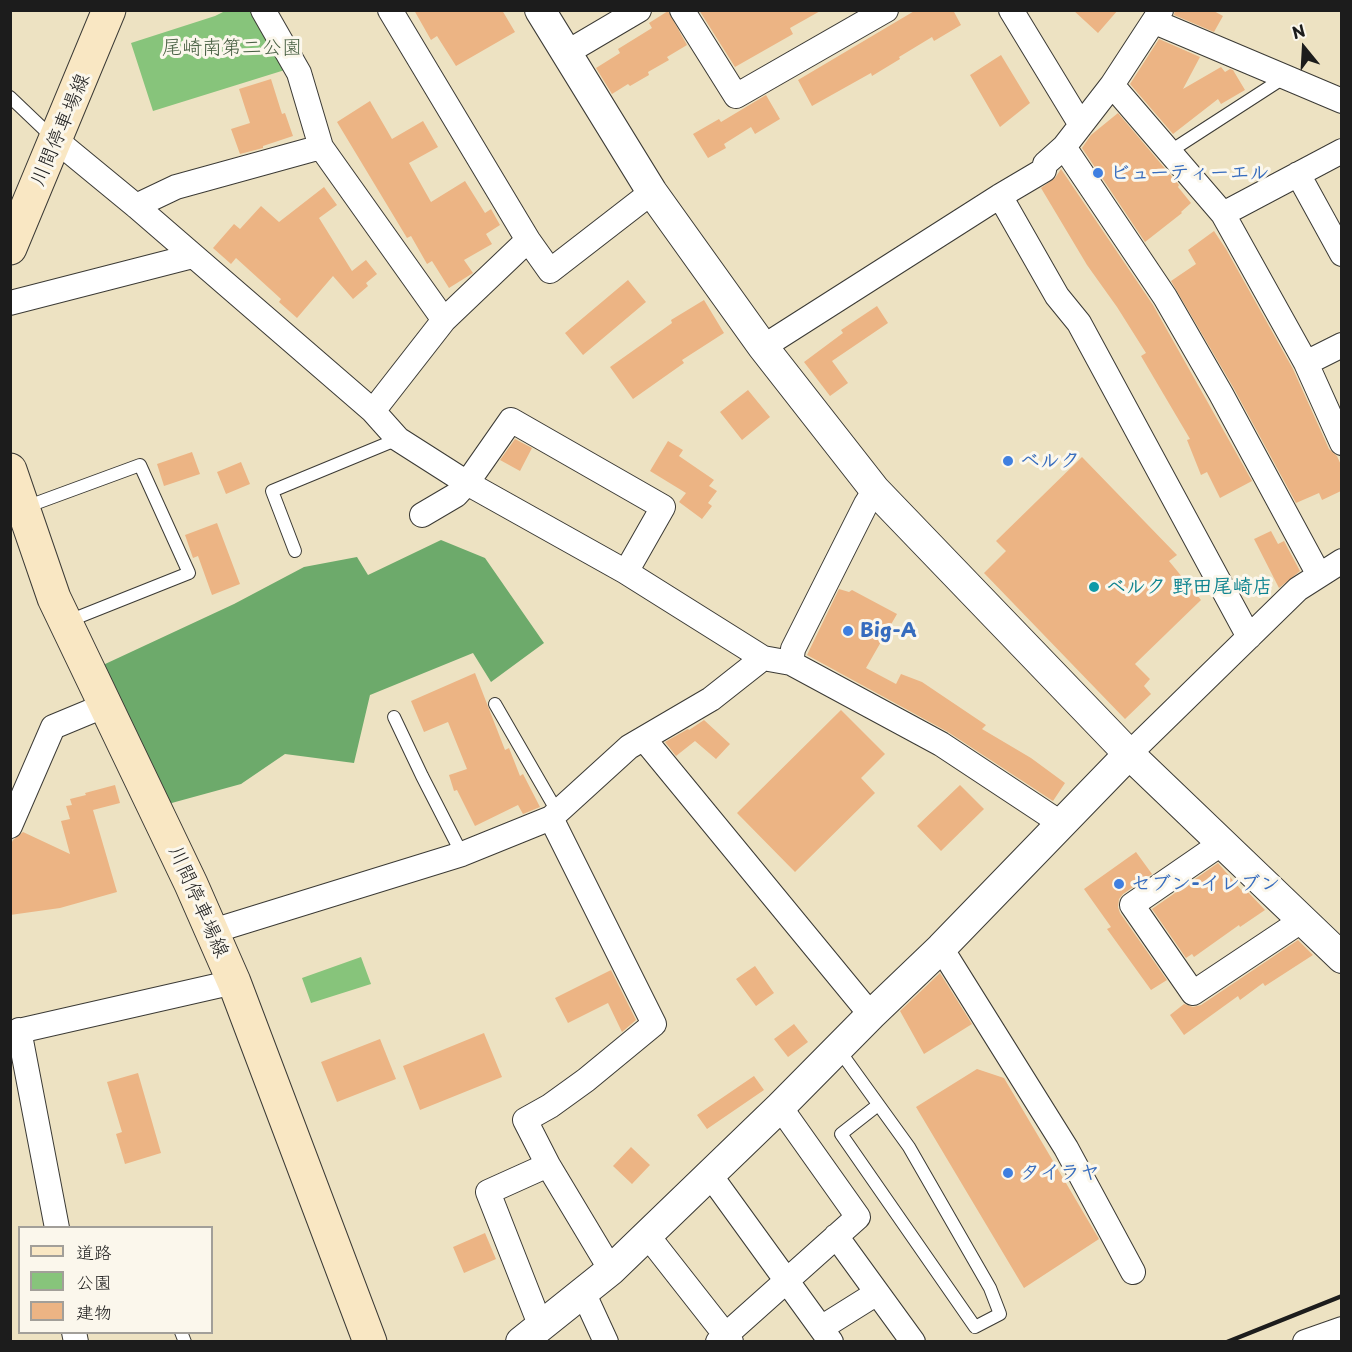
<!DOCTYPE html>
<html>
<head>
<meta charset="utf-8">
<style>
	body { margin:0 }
	#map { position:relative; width:1352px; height:1352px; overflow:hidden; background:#ede2c2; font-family:"Playpen Sans","Klee One",sans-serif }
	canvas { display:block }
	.frame { position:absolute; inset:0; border:12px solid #1c1c1c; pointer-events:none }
	.legend { position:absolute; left:18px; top:1226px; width:195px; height:108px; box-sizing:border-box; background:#fbf7ec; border:2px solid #a29f99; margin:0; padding:8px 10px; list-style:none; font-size:18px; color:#1c1c1c }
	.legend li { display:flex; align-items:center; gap:12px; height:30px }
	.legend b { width:30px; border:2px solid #a29f99 }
	.north { position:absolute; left:1274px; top:18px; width:60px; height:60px; -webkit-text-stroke:4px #fbf7ec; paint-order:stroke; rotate:342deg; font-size:16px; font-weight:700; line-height:24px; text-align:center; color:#1c1c1c }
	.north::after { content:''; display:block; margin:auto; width:21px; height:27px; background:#1c1c1c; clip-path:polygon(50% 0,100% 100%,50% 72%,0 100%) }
</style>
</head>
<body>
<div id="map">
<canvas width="1352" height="1352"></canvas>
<div class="frame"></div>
<ul class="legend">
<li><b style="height:8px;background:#f9e7c3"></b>道路</li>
<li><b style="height:16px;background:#87c47b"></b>公園</li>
<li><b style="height:16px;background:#ecb484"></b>建物</li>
</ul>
<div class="north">N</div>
</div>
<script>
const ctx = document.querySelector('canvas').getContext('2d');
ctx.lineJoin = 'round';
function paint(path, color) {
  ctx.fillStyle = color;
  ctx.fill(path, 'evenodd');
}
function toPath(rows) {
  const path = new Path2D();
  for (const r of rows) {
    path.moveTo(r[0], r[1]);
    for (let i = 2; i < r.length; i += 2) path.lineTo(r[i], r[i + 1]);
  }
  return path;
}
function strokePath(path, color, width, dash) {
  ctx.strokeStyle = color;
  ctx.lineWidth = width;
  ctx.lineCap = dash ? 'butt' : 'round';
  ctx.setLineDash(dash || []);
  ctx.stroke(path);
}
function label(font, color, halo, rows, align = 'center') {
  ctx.font = font + ' "Playpen Sans","Klee One",sans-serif';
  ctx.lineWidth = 6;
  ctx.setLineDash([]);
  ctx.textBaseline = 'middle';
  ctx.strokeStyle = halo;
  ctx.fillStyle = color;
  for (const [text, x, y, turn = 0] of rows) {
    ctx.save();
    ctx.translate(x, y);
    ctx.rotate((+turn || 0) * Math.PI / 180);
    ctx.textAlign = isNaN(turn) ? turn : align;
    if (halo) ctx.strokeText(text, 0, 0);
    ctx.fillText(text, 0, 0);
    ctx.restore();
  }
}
paint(toPath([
	[225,11,254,11,288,69,153,111,131,43,215,16],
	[361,957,371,984,311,1003,302,978]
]), '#87c47b');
paint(toPath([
	[441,540,485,558,544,643,491,682,473,653,370,695,354,763,285,754,241,784,168,804,103,665,234,604,304,567,357,557,368,575]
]), '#6daa6b');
paint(toPath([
	[414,10,502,10,515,32,456,66,437,36,431,40],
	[699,10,822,10,790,28,793,34,735,67],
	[916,10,953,10,961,25,934,41,932,37,899,57,900,59,872,76,871,73,812,106,798,80],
	[1073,10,1118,10,1098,33],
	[1175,10,1212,10,1223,16,1214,32,1174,15],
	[668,11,687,45,667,57,669,60,648,72,649,75,630,86,628,84,612,94,596,68,620,53,618,49,652,28,649,23],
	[1159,39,1200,57,1183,89,1221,67,1225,72,1230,69,1233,70,1245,90,1221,104,1218,99,1173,134,1130,84],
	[1001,55,1030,103,1000,127,970,75],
	[271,79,282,114,285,113,293,136,263,146,263,148,240,154,231,129,250,123,239,89],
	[766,95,780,119,755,134,751,127,724,144,726,148,708,158,693,134,719,119,721,122],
	[370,101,392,139,423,121,438,147,409,163,431,202,465,181,485,213,491,209,500,225,486,234,492,244,464,260,473,273,449,288,432,261,427,264,411,236,407,238,337,122],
	[1118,113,1179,185,1178,187,1191,203,1181,212,1182,213,1145,242,1082,148,1091,135],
	[1061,169,1153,305,1252,481,1220,498,1207,472,1201,475,1187,440,1190,439,1141,356,1146,353,1117,307,1087,265,1041,188,1055,178],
	[324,187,337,205,319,218,352,271,366,260,377,274,366,283,368,286,353,299,333,276,297,318,279,302,281,299,236,258,231,264,213,248,234,224,240,229,261,206,279,222],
	[1214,231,1226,249,1293,369,1329,449,1337,456,1341,465,1341,491,1322,500,1319,493,1296,503,1233,387,1171,281,1196,264,1188,250],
	[628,280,646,302,583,355,565,333],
	[704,300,724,333,682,360,684,363,633,399,610,367,672,323,671,320],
	[877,306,888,323,832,361,848,383,830,396,804,362,843,333,841,330],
	[748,390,770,417,742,440,720,412],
	[515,439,532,448,520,471,500,460],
	[668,441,683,450,679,456,714,480,709,486,717,491,708,503,712,506,702,519,679,502,686,493,650,471],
	[192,452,200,474,164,486,157,464],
	[1082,457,1177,555,1169,561,1201,600,1135,664,1150,679,1144,686,1151,694,1125,719,984,573,1006,551,996,541],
	[241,462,250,484,226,494,217,472],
	[217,523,240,584,212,595,198,556,193,558,185,535],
	[1271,531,1278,544,1284,541,1300,571,1279,588,1254,539],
	[839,589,849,592,852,590,897,614,866,668,896,684,901,674,922,682,986,725,982,729,1031,758,1065,783,1053,801,948,732,807,655],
	[475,673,505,750,509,748,520,776,523,774,540,807,523,814,518,805,475,826,457,790,454,791,449,775,467,769,448,722,424,732,411,701],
	[841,710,885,754,861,778,875,793,795,872,737,813],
	[704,720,730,744,716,759,695,741,676,756,665,742,688,729,689,730],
	[115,785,120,803,93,810,117,892,60,908,10,915,10,846,13,840,23,832,70,854,61,821,70,819,66,806,72,805,70,799,86,795,85,793],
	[960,785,984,809,941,851,917,826],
	[1136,852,1152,874,1123,894,1119,899,1118,907,1120,913,1167,980,1151,990,1107,929,1111,927,1084,889],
	[1218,863,1243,892,1246,890,1265,910,1240,927,1239,925,1194,957,1192,954,1186,958,1152,909],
	[1298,940,1313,955,1265,986,1263,983,1240,1000,1238,996,1184,1035,1170,1015,1184,1004,1193,1007,1201,1005],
	[755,966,774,993,756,1006,736,979],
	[611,970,636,1020,622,1032,608,1003,568,1023,555,998],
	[940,973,972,1024,924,1054,900,1011],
	[794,1024,808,1042,788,1057,774,1039],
	[484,1033,502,1077,420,1110,403,1066],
	[380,1039,396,1079,337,1102,321,1062],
	[977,1069,1004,1078,1099,1239,1024,1288,916,1107],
	[138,1073,161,1153,125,1164,116,1134,122,1132,107,1082],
	[754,1076,764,1090,707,1129,697,1115],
	[631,1147,650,1165,632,1184,613,1166],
	[485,1233,496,1259,464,1273,453,1247]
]), '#ecb484');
const service = toPath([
	[10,97,53,138],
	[1169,152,1285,77],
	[23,508,140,465,189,573,66,622],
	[295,551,272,491,398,439],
	[495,704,558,813],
	[394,717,422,776,462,854],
	[839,1050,909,1147,990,1288,1000,1314,975,1327,841,1134,878,1105],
	[181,1332,185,1342]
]);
const minor = toPath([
	[263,10,299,73,321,147,444,320],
	[390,10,528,240,550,271,652,192],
	[682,10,736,96,886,10],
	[1011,10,1081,125],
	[1155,22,1342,101],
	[566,53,639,10],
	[1112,85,1223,214,1306,363,1342,443],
	[57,141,136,206,373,411,398,439,467,483,626,572,763,658,791,663,941,744,1062,824],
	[1064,147,1165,297,1221,394,1319,575],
	[1298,174,1342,254],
	[1000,196,1057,296,1079,323,1249,637],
	[136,206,176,187,321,147],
	[1223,214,1342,151],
	[10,303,193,256],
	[763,347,1000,196,1044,170,1045,164,1064,147,1112,85,1161,10],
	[1306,363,1342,345],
	[373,411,444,320,528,240],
	[422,515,456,495,467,483,511,420,663,507,626,572],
	[791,663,793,649,866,504,875,490],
	[644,739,871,1015],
	[1129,754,1298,589,1342,561],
	[551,818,654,1024,586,1080,550,1106,525,1120,548,1165,611,1270],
	[10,826,53,727,106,705],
	[1222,843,1132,905,1193,993,1301,921],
	[213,931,462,854,551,818,629,747,711,699,763,658],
	[941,948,1066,1148,1133,1272],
	[19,1030,57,1228],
	[10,1033,234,982],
	[710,1175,831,1342],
	[647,1235,731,1342],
	[836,1236,913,1342],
	[583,1292,606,1342],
	[541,1327,488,1192,548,1165],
	[821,1328,877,1293],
	[74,1332,76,1342],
	[718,1342,858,1217,780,1107],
	[1305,1342,1342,1329]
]);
const tertiary = toPath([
	[540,10,652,192,763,347,875,490,1129,754,1342,958],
	[521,1342,611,1270,780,1107,871,1015,941,948,1129,754]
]);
const secondary = toPath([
	[10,248,109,10],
	[10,470,54,598,191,884,234,982,370,1342]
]);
strokePath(service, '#3b3a35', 14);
strokePath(minor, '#3b3a35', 26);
strokePath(tertiary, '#3b3a35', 32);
strokePath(secondary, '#3b3a35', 35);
strokePath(service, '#fff', 12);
strokePath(minor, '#fff', 24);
strokePath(tertiary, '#fff', 30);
strokePath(secondary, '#f9e7c3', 33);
strokePath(toPath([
	[1227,1342,1342,1296]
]), '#1c1c1c', 4.5);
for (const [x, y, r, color] of [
	[1098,173,6,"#3f7fe0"],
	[1008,461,6,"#3f7fe0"],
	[1094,587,6,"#0f9aa8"],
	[848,631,6,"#3f7fe0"],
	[1119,884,6,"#3f7fe0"],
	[1008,1173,6,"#3f7fe0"]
]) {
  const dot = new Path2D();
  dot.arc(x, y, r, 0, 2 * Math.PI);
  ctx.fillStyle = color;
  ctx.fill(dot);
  strokePath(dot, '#fbf7ec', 2);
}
label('20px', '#475f42', '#fbf7ec', [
	["尾崎南第二公園",232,48]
]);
label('20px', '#1c1c1c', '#fbf7ec', [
	["川間停車場線",61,130,-67],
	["川間停車場線",198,902,66]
]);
label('bold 20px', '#366cbe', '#fbf7ec', [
	["ビューティーエル",1110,173],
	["ベルク",1020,461],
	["Big-A",860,631],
	["セブン-イレブン",1131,884],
	["タイラヤ",1020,1173]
], 'left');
label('bold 20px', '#0d838f', '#fbf7ec', [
	["ベルク 野田尾崎店",1106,587]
], 'left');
</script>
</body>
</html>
